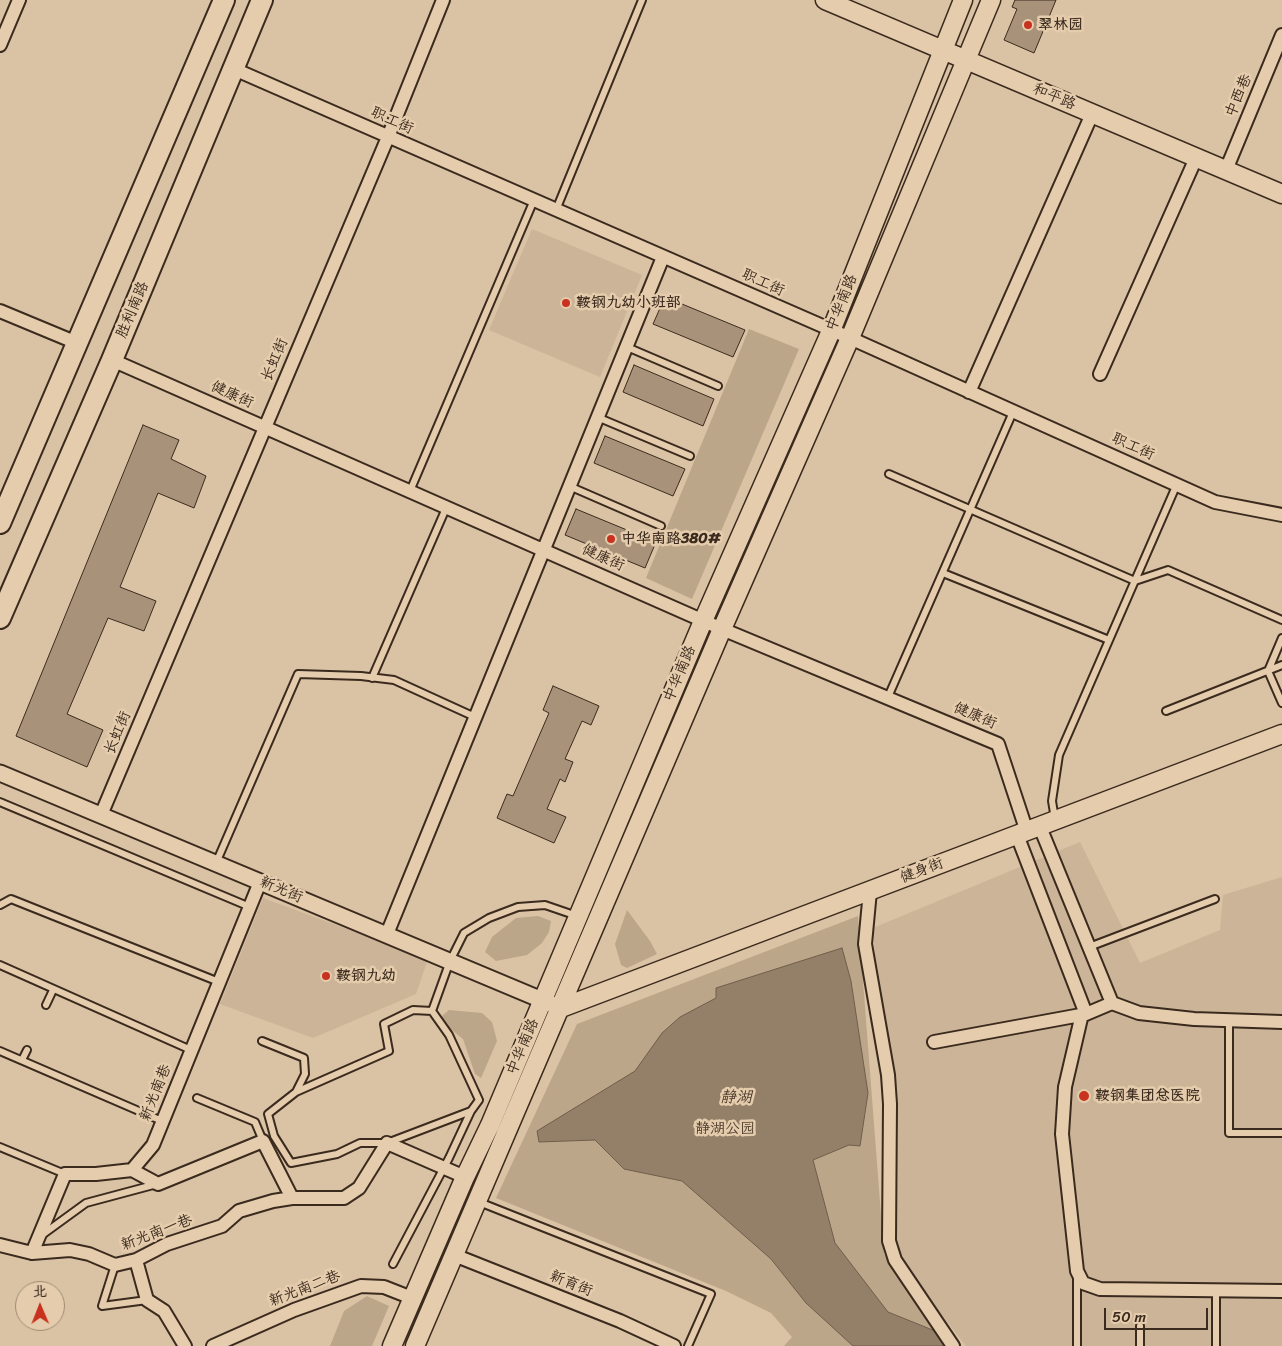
<!DOCTYPE html>
<html>
<head>
<meta charset="utf-8">
<style>
	body { margin:0 }
	#map { position:relative; width:1282px; height:1346px; overflow:hidden; background:#dac2a4; font-family:Sriracha,"LXGW WenKai TC",sans-serif }
	canvas { display:block }
	.north { position:absolute; left:15px; top:1281px; width:50px; height:50px; box-sizing:border-box; background:#e4ccac; border:1px solid #a08b73; border-radius:50%; rotate:359deg; font-size:14px; font-weight:700; line-height:20px; text-align:center; color:#3b2a1e }
	.north::after { content:''; display:block; margin:auto; width:18px; height:22px; background:#c8321e; clip-path:polygon(50% 0,100% 100%,50% 72%,0 100%) }
	.scale { position:absolute; left:1104px; top:1308px; width:104px; height:22px; box-sizing:border-box; border:2px solid #3b2a1e; border-top:0; padding-left:6px; font-size:15px; line-height:18px; white-space:nowrap; color:#3b2a1e; -webkit-text-stroke:4px #e4ccac; paint-order:stroke }
</style>
</head>
<body>
<div id="map">
<canvas width="1282" height="1346"></canvas>
<div class="north">北</div>
<div class="scale">50 m</div>
</div>
<script>
const ctx = document.querySelector('canvas').getContext('2d');
ctx.lineJoin = 'round';
function paint(path, color) {
  ctx.fillStyle = color;
  ctx.fill(path, 'evenodd');
}
function toPath(rows) {
  const path = new Path2D();
  for (const r of rows) {
    path.moveTo(r[0], r[1]);
    for (let i = 2; i < r.length; i += 2) path.lineTo(r[i], r[i + 1]);
  }
  return path;
}
function strokePath(path, color, width, dash) {
  ctx.strokeStyle = color;
  ctx.lineWidth = width;
  ctx.lineCap = dash ? 'butt' : 'round';
  ctx.setLineDash(dash || []);
  ctx.stroke(path);
}
function label(font, color, halo, rows, align = 'center') {
  ctx.font = font + ' Sriracha,"LXGW WenKai TC",sans-serif';
  ctx.lineWidth = 5;
  ctx.setLineDash([]);
  ctx.textBaseline = 'middle';
  ctx.strokeStyle = halo;
  ctx.fillStyle = color;
  for (const [text, x, y, turn = 0] of rows) {
    ctx.save();
    ctx.translate(x, y);
    ctx.rotate((+turn || 0) * Math.PI / 180);
    ctx.textAlign = isNaN(turn) ? turn : align;
    if (halo) ctx.strokeText(text, 0, 0);
    ctx.fillText(text, 0, 0);
    ctx.restore();
  }
}
paint(toPath([
	[532,229,642,275,600,377,489,330],
	[1080,842,1140,963,1220,930,1223,895,1282,877,1282,1346,966,1346,894,1254,873,928],
	[263,898,428,959,416,994,313,1038,220,1004]
]), '#cbb497');
paint(toPath([
	[749,329,799,349,692,599,646,578],
	[627,910,650,941,657,954,627,968,621,965,615,944],
	[538,916,551,921,549,932,542,943,527,955,496,961,485,952,492,937,516,918],
	[858,916,884,1254,948,1346,784,1346,792,1337,771,1313,726,1291,496,1198,577,1024],
	[449,1010,482,1013,492,1022,497,1041,481,1078,475,1074,463,1039,442,1022,442,1016],
	[367,1296,389,1306,372,1346,330,1346,344,1311]
]), '#bca68a');
const water = toPath([
	[842,948,851,981,868,1093,860,1146,849,1145,813,1160,835,1243,888,1312,940,1333,944,1346,853,1346,806,1303,771,1259,682,1181,624,1169,595,1140,539,1142,537,1131,635,1071,662,1033,680,1017,716,998,716,988,842,948]
]);
paint(water, '#948069');
strokePath(water, '#705e4b', 1);
const building = toPath([
	[1015,0,1056,0,1034,53,1004,40,1017,9,1012,7,1015,0],
	[665,297,745,330,733,357,653,324,665,297],
	[634,365,714,399,703,426,623,392,634,365],
	[143,425,179,440,171,459,206,476,194,508,158,493,120,587,156,601,144,631,108,618,67,714,103,730,87,767,16,736,143,425],
	[605,436,685,469,673,496,594,463,605,436],
	[576,509,656,542,645,568,565,535,576,509],
	[553,686,599,706,591,725,582,721,565,759,573,762,565,782,560,779,547,809,566,817,554,843,497,818,507,794,513,796,549,713,543,710,553,686]
]);
paint(building, '#a8937a');
strokePath(building, '#3b2a1e', 1);
const service = toPath([
	[556,210,642,0],
	[627,347,718,386],
	[597,417,690,456],
	[889,474,1135,581,1168,570,1282,620],
	[569,486,661,526],
	[410,491,534,200],
	[943,573,1109,640],
	[1282,638,1268,671,1282,703],
	[372,678,447,506],
	[888,697,1013,412],
	[1166,711,1282,665],
	[0,802,250,907],
	[1055,819,1052,801,1059,755,1177,484],
	[216,863,298,674,361,676,394,680,475,717],
	[0,905,11,899,219,982],
	[1089,947,1215,899],
	[0,965,191,1050],
	[46,1005,53,990],
	[432,1011,413,1010,384,1024,389,1051,296,1092,268,1114,274,1136,291,1163,337,1154,360,1143,387,1143,471,1111,479,1100,449,1035,432,1011,450,961,464,933,489,918,518,907,545,905,577,916],
	[1229,1020,1229,1133,1282,1133],
	[262,1041,304,1058,305,1074,296,1092],
	[0,1051,162,1121],
	[22,1060,27,1050],
	[197,1098,255,1122,263,1141],
	[0,1147,65,1174],
	[479,1202,711,1294,688,1346],
	[42,1235,86,1203,157,1184],
	[393,1264,449,1158,471,1111],
	[115,1265,102,1306,147,1300],
	[1077,1277,1077,1346],
	[1216,1290,1216,1346],
	[1140,1346,1140,1326]
]);
const minor = toPath([
	[0,45,19,0],
	[234,69,850,338,1215,502,1282,515],
	[1226,170,1282,35],
	[0,311,77,343],
	[112,360,722,629,998,744,1027,832],
	[1100,374,1196,158],
	[969,392,1092,114],
	[101,815,388,137,443,0],
	[1040,827,1112,1003],
	[1017,835,1086,1014],
	[870,891,865,944,888,1075,890,1104,889,1241,895,1260,953,1346],
	[387,934,663,257],
	[1082,1014,1065,1087,1062,1134,1077,1271,1083,1283,1100,1289,1282,1291],
	[934,1042,1086,1014,1112,1003,1139,1013,1194,1019,1282,1022],
	[132,1170,158,1184,263,1141,292,1198],
	[0,1245,32,1253,70,1250,89,1254,115,1265,136,1260,167,1244,222,1226,239,1211,273,1201,292,1198,344,1198,359,1188,387,1143,465,1177],
	[32,1253,65,1174,96,1174,132,1170,153,1145,260,882],
	[454,1255,620,1321,674,1346],
	[136,1260,147,1300,164,1311,185,1346],
	[213,1346,294,1310,361,1286,384,1287,412,1298]
]);
const tertiary = toPath([
	[0,773,561,1008]
]);
const secondary = toPath([
	[825,0,1282,194],
	[561,1008,1282,734],
	[392,1346,465,1177,490,1125,703,621,831,331,963,0],
	[415,1346,722,629,850,338,991,0]
]);
const primary = toPath([
	[0,523,224,0],
	[0,618,112,360,262,0]
]);
strokePath(service, '#3b2a1e', 10);
strokePath(minor, '#3b2a1e', 16);
strokePath(tertiary, '#3b2a1e', 19);
strokePath(secondary, '#3b2a1e', 21);
strokePath(primary, '#3b2a1e', 24);
strokePath(service, '#e4ccac', 6);
strokePath(minor, '#e4ccac', 12);
strokePath(tertiary, '#e4ccac', 15);
strokePath(secondary, '#e4ccac', 18);
strokePath(primary, '#e4ccac', 20);
for (const [x, y, r, color] of [
	[1028,25,5,"#c8321e"],
	[566,303,5,"#c8321e"],
	[611,539,5,"#c8321e"],
	[326,976,5,"#c8321e"],
	[1084,1096,6,"#c8321e"]
]) {
  const dot = new Path2D();
  dot.arc(x, y, r, 0, 2 * Math.PI);
  ctx.fillStyle = color;
  ctx.fill(dot);
  strokePath(dot, '#e4ccac', 2);
}
label('bold 15px', '#3b2a1e', '#e4ccac', [
	["翠林园",1038,25],
	["鞍钢九幼小班部",576,303],
	["中华南路380#",621,539],
	["鞍钢九幼",336,976],
	["鞍钢集团总医院",1095,1096]
], 'left');
label('15px', '#3b2a1e', '#e4ccac', [
	["中西巷",1239,96,-67],
	["和平路",1054,97,23],
	["职工街",392,121,24],
	["职工街",763,283,24],
	["中华南路",842,303,-68],
	["胜利南路",133,310,-67],
	["长虹街",275,360,-67],
	["健康街",232,395,24],
	["职工街",1133,447,24],
	["健康街",603,558,24],
	["中华南路",680,674,-67],
	["健康街",975,716,23],
	["长虹街",118,733,-67],
	["健身街",922,871,-21],
	["新光街",281,890,23],
	["中华南路",523,1047,-67],
	["新光南巷",156,1093,-68],
	["新光南一巷",157,1233,-21],
	["新育街",571,1284,22],
	["新光南二巷",305,1289,-21]
]);
label('15px', '#4e3d2e', '#e4ccac', [
	["静湖公园",725,1129]
]);
label('italic 16px', '#4d3b2d', '#e4ccac', [
	["静湖",736,1098]
]);
</script>
</body>
</html>
